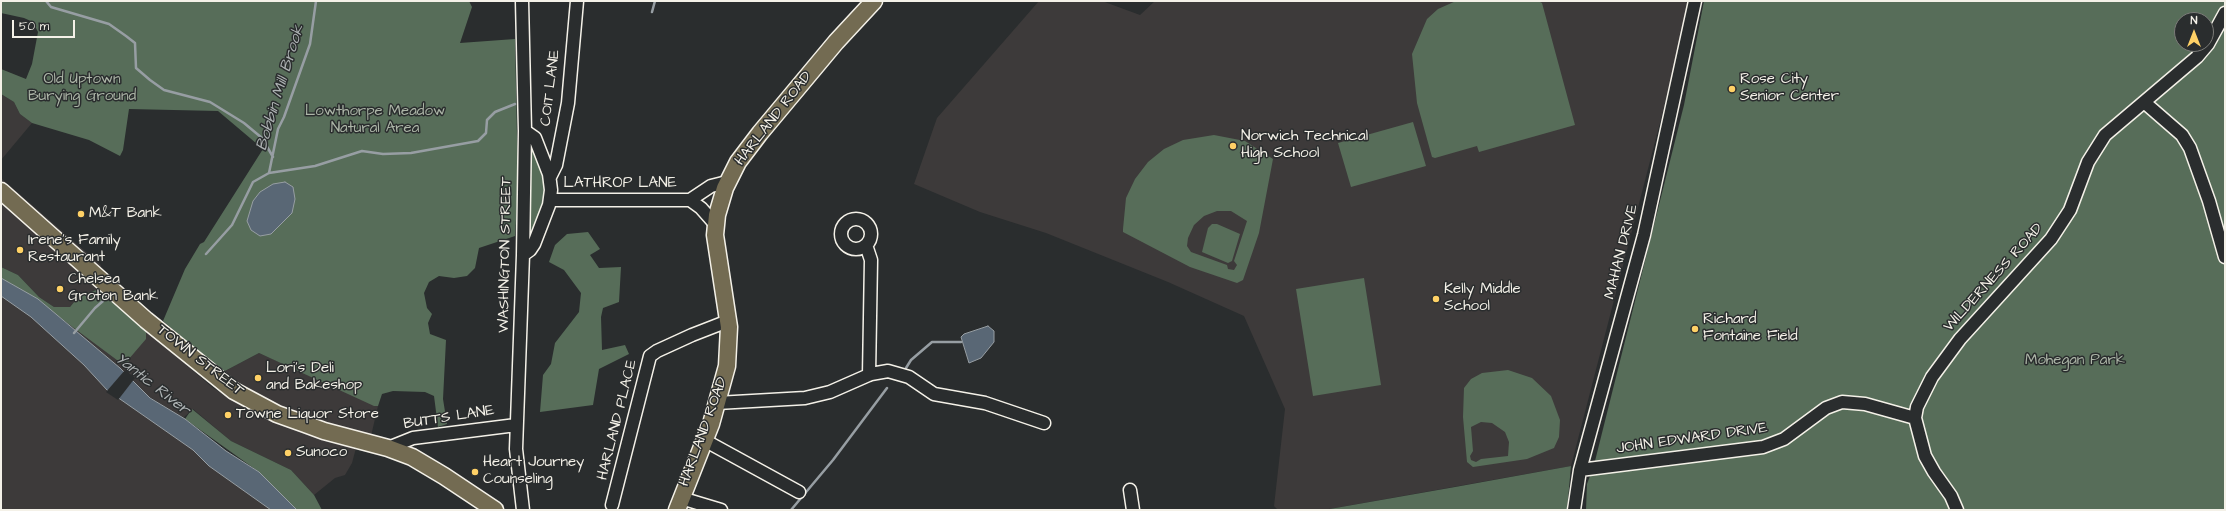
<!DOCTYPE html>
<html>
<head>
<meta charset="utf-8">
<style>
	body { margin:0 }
	#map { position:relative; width:2226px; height:511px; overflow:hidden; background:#2a2d2e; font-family:"Architects Daughter",sans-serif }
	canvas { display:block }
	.frame { position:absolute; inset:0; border:2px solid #f4f1e8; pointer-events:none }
	.north { position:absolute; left:2174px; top:12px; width:40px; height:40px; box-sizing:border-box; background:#2a2d2e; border:1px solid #7b7b78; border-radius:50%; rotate:0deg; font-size:11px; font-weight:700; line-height:16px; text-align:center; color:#f4f1e8 }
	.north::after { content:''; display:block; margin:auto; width:14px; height:18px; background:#ffd166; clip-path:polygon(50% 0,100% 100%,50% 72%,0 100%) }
	.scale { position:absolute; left:12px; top:20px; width:63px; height:18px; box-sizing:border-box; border:2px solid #f4f1e8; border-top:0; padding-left:5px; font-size:12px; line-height:14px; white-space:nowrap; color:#f4f1e8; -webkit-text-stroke:3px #2a2d2e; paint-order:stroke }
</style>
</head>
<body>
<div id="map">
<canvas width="2226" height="511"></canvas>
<div class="frame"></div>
<div class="north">N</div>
<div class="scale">50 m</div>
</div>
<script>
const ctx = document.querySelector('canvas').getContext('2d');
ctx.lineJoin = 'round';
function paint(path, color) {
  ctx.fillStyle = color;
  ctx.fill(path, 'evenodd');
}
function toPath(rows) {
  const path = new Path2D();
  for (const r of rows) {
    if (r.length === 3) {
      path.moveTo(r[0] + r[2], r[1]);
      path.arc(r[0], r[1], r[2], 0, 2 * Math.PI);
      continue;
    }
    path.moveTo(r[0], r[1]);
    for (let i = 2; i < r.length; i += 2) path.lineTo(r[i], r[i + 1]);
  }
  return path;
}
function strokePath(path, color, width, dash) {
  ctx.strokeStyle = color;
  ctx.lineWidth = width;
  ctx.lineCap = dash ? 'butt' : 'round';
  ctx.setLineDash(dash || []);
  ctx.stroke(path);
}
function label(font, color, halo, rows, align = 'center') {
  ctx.font = font + ' "Architects Daughter",sans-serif';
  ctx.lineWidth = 3;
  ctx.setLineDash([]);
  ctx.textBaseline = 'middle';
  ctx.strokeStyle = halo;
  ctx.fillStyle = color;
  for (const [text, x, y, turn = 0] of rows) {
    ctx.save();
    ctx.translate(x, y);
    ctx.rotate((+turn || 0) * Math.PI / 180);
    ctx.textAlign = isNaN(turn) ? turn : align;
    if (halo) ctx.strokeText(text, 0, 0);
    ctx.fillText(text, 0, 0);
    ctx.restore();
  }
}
paint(toPath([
	[1039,1,1102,1,1140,15,1155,1,1689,1,1663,111,1571,466,1324,510,1278,510,1274,506,1285,409,1244,316,1168,282,1046,233,980,212,914,184,937,118],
	[1,94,14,102,20,114,32,123,1,160],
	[1,178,101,265,99,289,213,388,245,408,288,427,332,443,356,448,352,463,345,475,335,478,314,495,291,470,231,441,193,409,183,418,148,396,120,368,67,324,98,289,79,296,70,307,54,307,39,297,18,275,1,267],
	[1,296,31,317,84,365,107,390,193,450,209,466,271,510,1,510],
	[259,353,378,406,371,436,303,417,257,395,223,372]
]), '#3d3a3a');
paint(toPath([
	[1,1,469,1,472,7,460,43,515,39,518,186,515,236,479,248,475,268,467,276,454,278,439,276,429,282,424,293,427,308,432,314,428,323,430,334,446,340,443,399,447,424,438,427,434,396,425,392,393,391,382,394,378,406,374,406,259,353,223,372,163,321,185,269,200,244,204,242,263,149,218,111,129,109,123,150,120,156,89,140,32,123,20,114,14,102,1,94,1,69,26,79,32,64,38,32,33,22,24,18,1,13],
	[1456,1,1538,1,1542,3,1575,125,1479,152,1477,146,1435,158,1432,157,1417,103,1412,54,1427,19,1438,9],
	[1704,1,2225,1,2225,510,1586,510,1587,484,1594,465,1684,105],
	[2182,20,2206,20,2206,44,2182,44],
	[1413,122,1426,166,1351,187,1338,143],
	[1214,135,1245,141,1273,159,1259,233,1243,280,1237,283,1190,267,1123,232,1123,229,1126,198,1135,179,1148,162,1164,149,1183,140],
	[1217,211,1231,211,1247,221,1234,261,1237,265,1234,270,1228,269,1227,265,1191,252,1187,246,1188,238,1194,225,1204,216],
	[530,140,545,175,546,196,528,244],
	[1212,224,1217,224,1240,234,1232,261,1228,263,1202,252,1208,228],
	[588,232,600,249,590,255,599,268,621,267,619,302,603,308,601,317,602,350,625,345,629,354,599,369,593,405,540,412,543,375,551,364,555,343,579,312,581,293,564,270,549,262,555,245,567,234],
	[1,267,18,275,39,297,54,307,70,307,79,296,99,289,140,325,146,331,146,339,128,360,129,362,125,366,43,305,10,283,1,280],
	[1364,278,1381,385,1313,396,1296,289],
	[1508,370,1532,378,1551,396,1560,420,1559,437,1554,448,1527,459,1473,467,1467,462,1463,417,1464,388,1471,379,1482,373],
	[1481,422,1492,423,1505,432,1509,442,1508,456,1481,459,1476,462,1471,460,1470,456,1473,451,1471,427],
	[192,409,231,441,291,470,314,495,322,510,296,510,259,472,185,419],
	[1571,466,1567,510,1324,510,1455,487]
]), '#576d59');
const water = toPath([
	[285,182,293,187,295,199,292,213,271,234,260,236,251,230,247,221,253,201,260,192,273,184,285,182],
	[1,278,38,299,120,368,150,398,185,419,226,451,259,472,297,510,271,510,209,466,193,450,107,390,84,365,31,317,1,296,1,278],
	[988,326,994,331,994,342,981,358,969,363,961,337,964,334,988,326]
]);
paint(water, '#596775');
strokePath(water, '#979ea3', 1);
paint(toPath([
	[125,370,135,378,118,400,106,392]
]), '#2a2d2e');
strokePath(toPath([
	[46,1,51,7,109,24,126,36,135,43,136,68,150,80,164,90,210,102,244,123,262,138,273,157],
	[652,12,655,1],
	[269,173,315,166,362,151,383,154,411,153,478,141,486,133,487,120,495,112,515,104],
	[206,254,232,225,253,182,269,173,278,129,284,117,310,44,316,1],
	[74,333,95,308,103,301],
	[906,368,911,360,932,342,961,342],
	[791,510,833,460,887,388]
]), '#979ea3', 2.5);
const minor = toPath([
	[522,1,525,131,523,255,516,449,523,510],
	[2144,102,2182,135,2190,148,2209,201,2225,257],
	[550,177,556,165,568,103,577,1],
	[550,200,690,200,701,208,716,225],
	[690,200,711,186,727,182],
	[856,234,15],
	[866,245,871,260,869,375],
	[523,255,530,250,534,244,549,205,551,190,549,174,535,138,525,131],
	[717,403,805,398,830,392,871,374,888,371,909,377,934,394,985,403,1044,423],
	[704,440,799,492],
	[388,448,413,438,516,425],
	[1580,470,1763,447,1784,439,1826,408,1842,402,1865,404,1915,418],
	[1130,490,1133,510],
	[681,498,721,510],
	[612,505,650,356,657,351,692,335,728,321],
	[1574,510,1580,470,1644,235,1695,1],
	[1957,510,1951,496,1934,472,1925,456,1915,418,1917,407,1932,377,1960,339,2051,239,2070,210,2088,162,2105,135,2197,57,2208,44,2225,13]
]);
const major = toPath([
	[1,191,146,320,234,391,277,414,305,424,324,431,388,448,412,457,444,476,495,510],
	[677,510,711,424,727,366,729,327,715,235,717,215,725,188,738,162,760,133,836,42,874,1]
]);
strokePath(minor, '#f4f1e8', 15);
strokePath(major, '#f4f1e8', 19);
strokePath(minor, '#2a2d2e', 12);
strokePath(major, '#736b52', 16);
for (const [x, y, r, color] of [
	[1732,89,4,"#ffd166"],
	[1233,146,4,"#ffd166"],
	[81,214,4,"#ffd166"],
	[20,250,4,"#ffd166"],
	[60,289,4,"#ffd166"],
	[1436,299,4,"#ffd166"],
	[1695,329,4,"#ffd166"],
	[258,378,4,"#ffd166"],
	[228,415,4,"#ffd166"],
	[288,453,4,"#ffd166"],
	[475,472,4,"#ffd166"]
]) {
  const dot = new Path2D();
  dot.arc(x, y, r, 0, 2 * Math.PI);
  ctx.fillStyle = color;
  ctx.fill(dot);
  strokePath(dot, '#2a2d2e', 1.5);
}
label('15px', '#adb6a8', '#2a2d2e', [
	["Old Uptown",82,80],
	["Burying Ground",82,97],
	["Lowthorpe Meadow",375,112],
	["Natural Area",375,129],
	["Mohegan Park",2075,361]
]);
label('15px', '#f4f1e8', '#2a2d2e', [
	["Rose City",1740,80],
	["Senior Center",1740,97],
	["Norwich Technical",1241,137],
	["High School",1241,154],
	["M&T Bank",89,214],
	["Irene's Family",28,241],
	["Restaurant",28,258],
	["Chelsea",68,280],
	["Groton Bank",68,297],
	["Kelly Middle",1444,290],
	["School",1444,307],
	["Richard",1703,320],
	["Fontaine Field",1703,337],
	["Lori's Deli",266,369],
	["and Bakeshop",266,386],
	["Towne Liquor Store",236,415],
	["Sunoco",296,453],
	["Heart Journey",483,463],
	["Counseling",483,480]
], 'left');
label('15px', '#f4f1e8', '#2a2d2e', [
	["COIT LANE",551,88,-83],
	["HARLAND ROAD",774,119,-52],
	["LATHROP LANE",620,184],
	["MAHAN DRIVE",1622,252,-76],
	["WASHINGTON STREET",506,255,-89],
	["WILDERNESS ROAD",1994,278,-48],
	["TOWN STREET",200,361,38],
	["BUTTS LANE",449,418,-9],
	["HARLAND PLACE",618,420,-76],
	["HARLAND ROAD",704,432,-70],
	["JOHN EDWARD DRIVE",1692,439,-8]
]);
label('italic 16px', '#aeb3b4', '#2a2d2e', [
	["Bobbin Mill Brook",281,88,-73],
	["Yantic River",152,385,38]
]);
</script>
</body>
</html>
